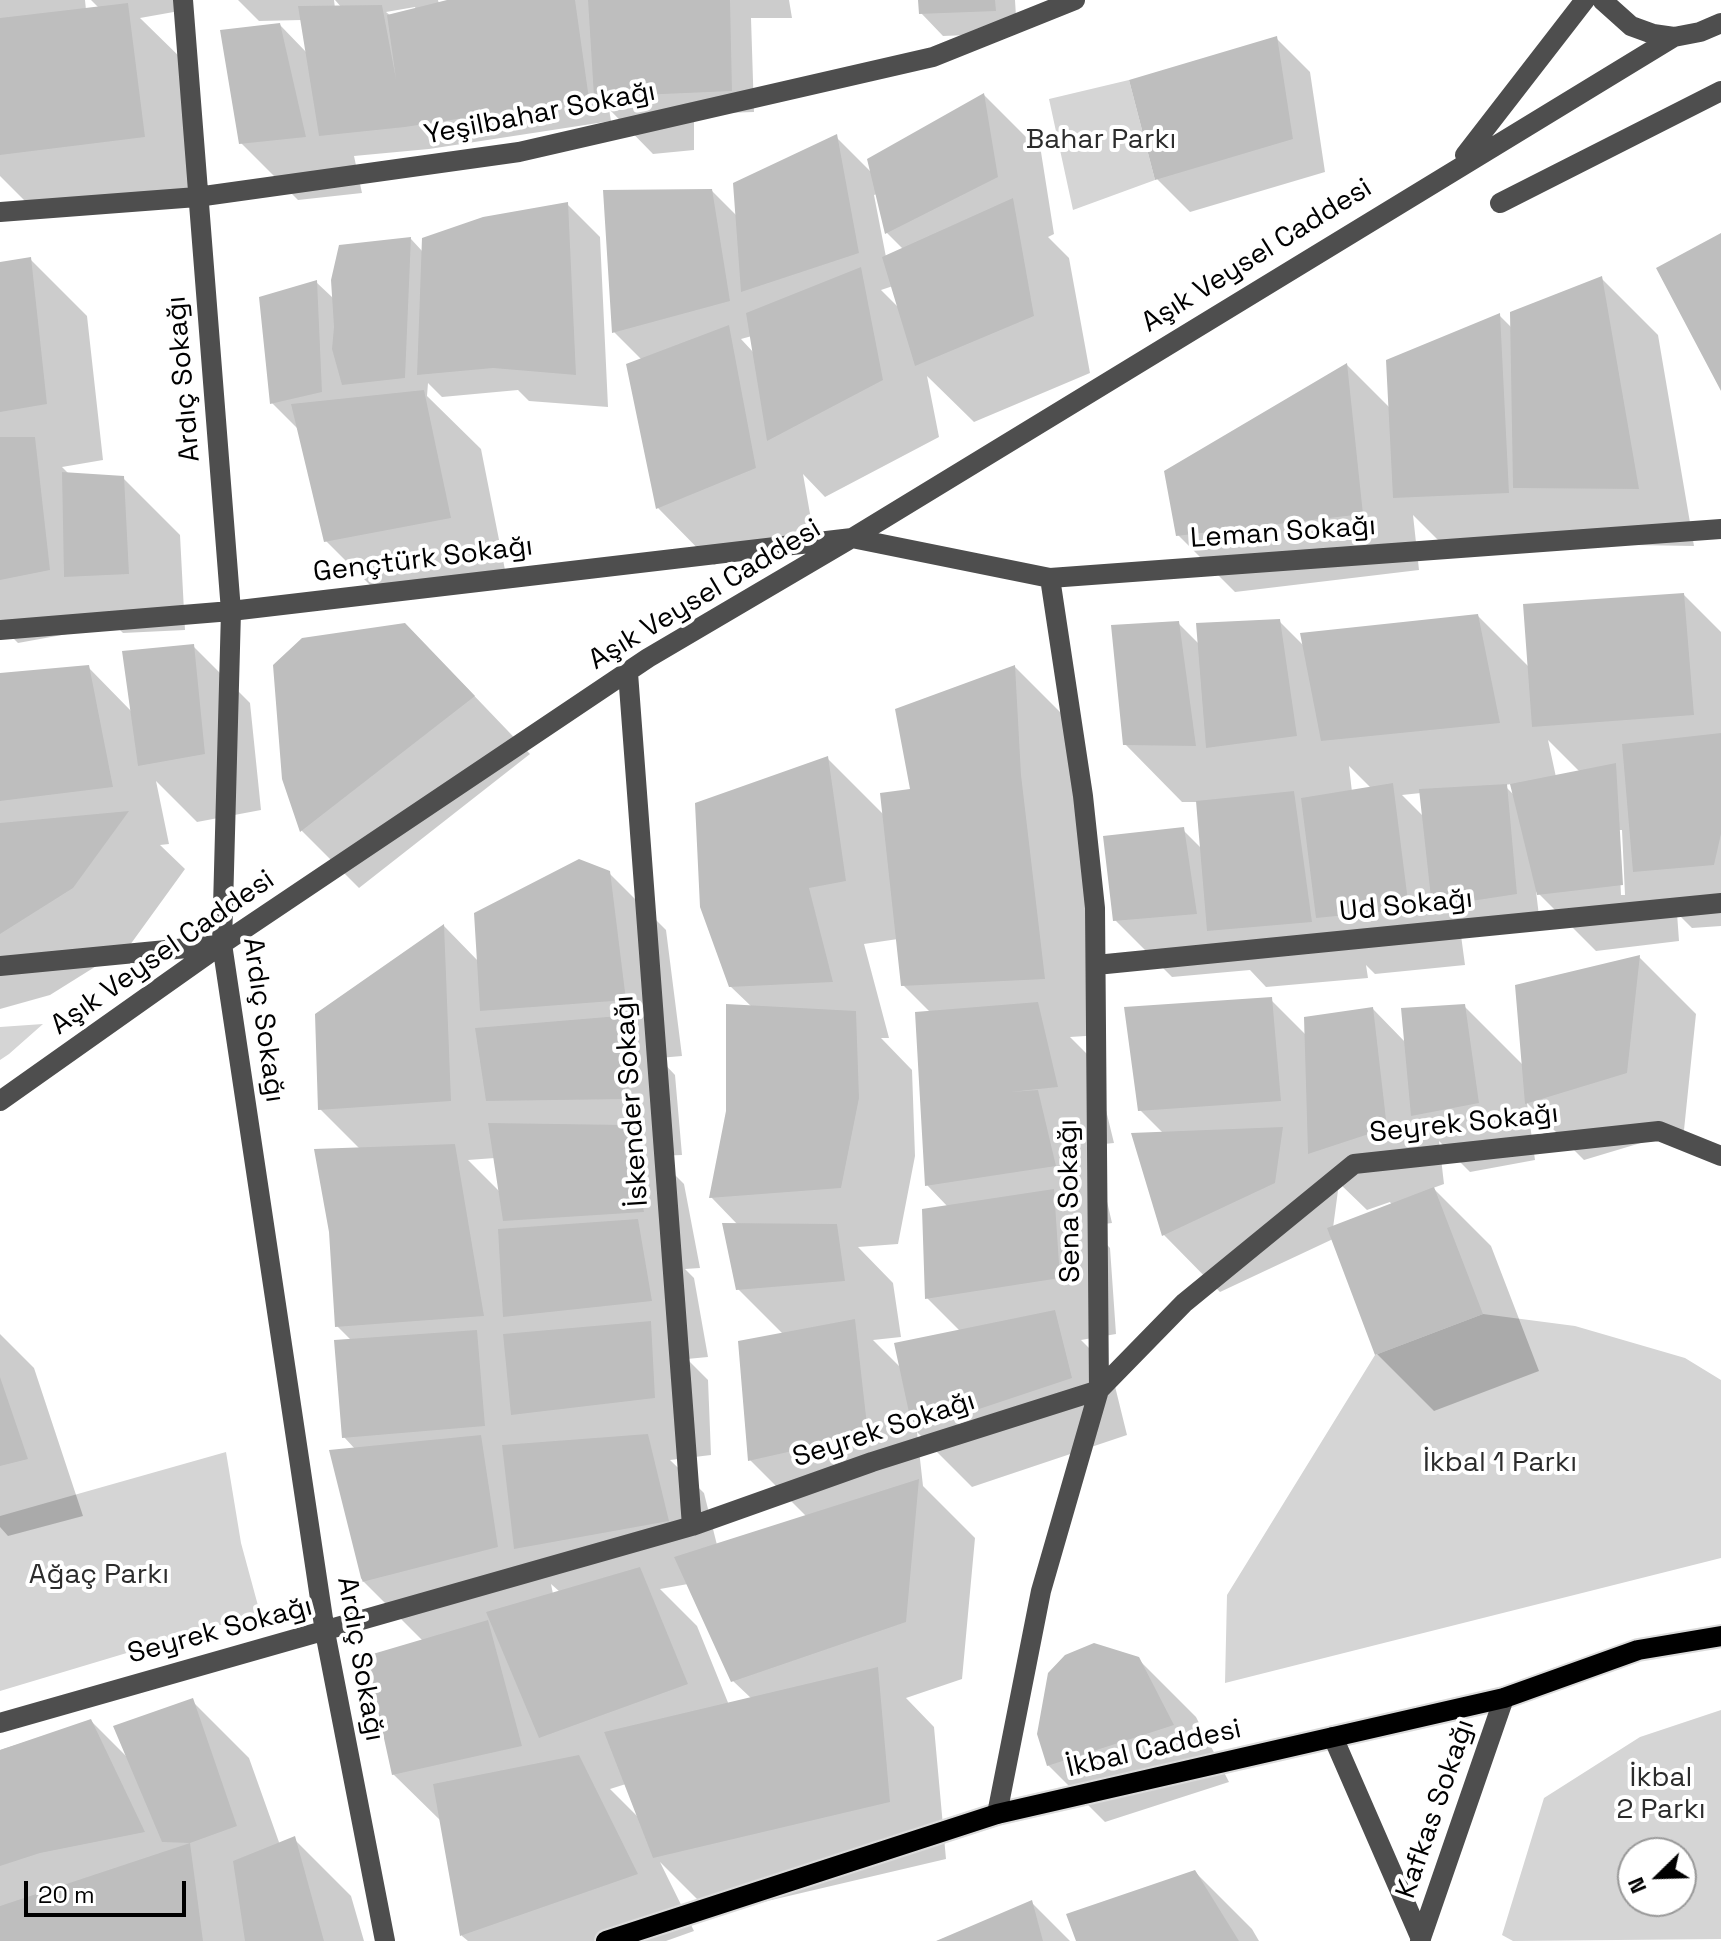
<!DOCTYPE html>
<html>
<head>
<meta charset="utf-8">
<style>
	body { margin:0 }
	#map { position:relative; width:1721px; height:1941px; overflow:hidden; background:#fff; font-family:"Space Grotesk",sans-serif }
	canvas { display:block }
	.north { position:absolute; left:1617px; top:1837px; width:80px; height:80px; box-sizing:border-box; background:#fff; border:2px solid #999; border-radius:50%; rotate:247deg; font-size:22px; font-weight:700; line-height:32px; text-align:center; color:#000 }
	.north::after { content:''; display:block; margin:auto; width:28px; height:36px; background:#000; clip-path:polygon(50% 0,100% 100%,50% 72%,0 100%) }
	.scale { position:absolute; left:24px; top:1881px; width:162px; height:36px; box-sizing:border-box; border:4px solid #000; border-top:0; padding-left:10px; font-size:24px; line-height:28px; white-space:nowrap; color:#000; -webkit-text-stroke:6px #fff; paint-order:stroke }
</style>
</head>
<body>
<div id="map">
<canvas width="1721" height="1941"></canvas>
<div class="north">N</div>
<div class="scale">20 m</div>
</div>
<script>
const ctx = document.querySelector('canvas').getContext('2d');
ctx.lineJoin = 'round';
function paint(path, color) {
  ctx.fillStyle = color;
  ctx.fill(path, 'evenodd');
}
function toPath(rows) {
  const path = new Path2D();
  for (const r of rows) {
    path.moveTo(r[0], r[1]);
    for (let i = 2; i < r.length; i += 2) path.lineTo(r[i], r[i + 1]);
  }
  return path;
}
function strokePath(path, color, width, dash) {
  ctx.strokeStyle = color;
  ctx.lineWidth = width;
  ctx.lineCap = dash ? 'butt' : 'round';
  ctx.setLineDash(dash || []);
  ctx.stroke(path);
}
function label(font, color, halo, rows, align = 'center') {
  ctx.font = font + ' "Space Grotesk",sans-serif';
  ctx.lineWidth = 8;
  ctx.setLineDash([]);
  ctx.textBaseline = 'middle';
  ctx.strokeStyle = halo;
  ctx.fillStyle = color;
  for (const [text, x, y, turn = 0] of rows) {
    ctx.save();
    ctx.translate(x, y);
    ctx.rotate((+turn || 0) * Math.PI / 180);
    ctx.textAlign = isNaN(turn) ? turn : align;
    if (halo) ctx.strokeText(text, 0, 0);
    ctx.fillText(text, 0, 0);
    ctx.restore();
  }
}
paint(toPath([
	[1129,80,1155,180,1073,210,1049,99],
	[43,1024,9,1054,0,1060,0,1027],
	[1483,1314,1575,1326,1685,1358,1721,1380,1721,1558,1225,1683,1227,1595,1375,1355],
	[226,1452,241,1543,260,1613,0,1691,0,1516],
	[1721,1710,1721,1939,1513,1941,1502,1935,1544,1798,1640,1737],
	[1633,1853,1681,1853,1681,1901,1633,1901]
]), '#d5d5d5');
paint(toPath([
	[0,0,85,0,86,10,99,8,91,0,183,0,185,10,140,18,185,62,201,194,38,214,0,176],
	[238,0,334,0,335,8,342,8,335,0,438,0,439,4,455,0,789,0,792,18,751,18,754,112,694,114,694,150,653,154,609,109,611,121,429,149,354,156,362,193,298,200,241,143,280,25,307,53,302,20,259,21],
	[415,7,416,10,391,16,386,12],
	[920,0,1015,0,1017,33,943,36,921,13],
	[1277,39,1310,72,1325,172,1190,212,1157,179],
	[984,95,1041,152,1054,234,1048,237,1069,258,1090,373,974,422,927,376,939,437,825,497,803,474,812,525,714,565,658,508,642,360,614,332,606,192,712,191,737,216,836,137,872,173],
	[877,194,887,233,903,249,886,257,874,195],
	[893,286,900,309,881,290],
	[752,336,754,353,741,339],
	[567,204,600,237,608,407,529,401,518,390,442,397,428,383,427,396,481,449,506,575,383,598,326,541,299,430,272,403,316,282,333,298,411,239,423,252],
	[30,259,87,316,103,460,62,467,70,475,123,478,180,535,185,630,123,633,105,615,106,627,18,643,0,625,0,264],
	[1601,278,1658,335,1694,546,1572,544,1452,554,1413,515,1419,570,1235,592,1178,535,1347,365,1391,409,1500,316,1512,328],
	[1684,595,1721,632,1721,926,1692,928,1677,913,1679,941,1596,951,1536,891,1539,916,1460,928,1465,965,1375,974,1366,965,1368,978,1266,987,1250,970,1172,977,1115,920,1183,830,1202,849,1198,802,1182,802,1125,744,1178,623,1199,644,1279,621,1304,646,1478,616,1530,668],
	[1548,740,1580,772,1556,777],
	[1349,766,1372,789,1352,792],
	[1512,784,1515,796,1504,785],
	[1421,793,1424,817,1402,795],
	[1618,830,1622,830,1625,895,1621,895],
	[193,646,250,703,261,810,197,822,156,781,169,844,160,845,185,869,130,945,50,995,0,1009,0,675,88,667,132,712],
	[1015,667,1072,724,1101,1035,1070,1037,1094,1061,1114,1143,1094,1145,1112,1223,1089,1226,1110,1248,1116,1334,1081,1340,1111,1370,1127,1435,972,1487,917,1432,923,1486,975,1538,962,1679,906,1698,934,1727,946,1859,712,1914,660,1862,694,1931,666,1941,468,1941,462,1936,442,1822,393,1774,423,1641,363,1581,355,1449,344,1437,352,1341,337,1326,360,1149,320,1109,444,926,479,962,609,873,666,930,682,1056,659,1058,675,1075,682,1155,656,1156,684,1184,700,1268,685,1269,694,1278,708,1357,687,1359,708,1380,711,1455,670,1460,704,1493,717,1545,807,1517,750,1460,784,1335,738,1289,738,1225,711,1197,752,1007,730,986,827,758,884,815,913,790],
	[898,939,903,985,931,1013,927,1185,948,1207,927,1298,960,1331,902,1369,873,1340,901,1337,893,1283,858,1247,898,1244,915,1156,912,1070,881,1038,889,1038,864,944],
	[495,1158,500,1192,468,1160],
	[551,1584,560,1592,553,1594],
	[688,1584,733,1681,752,1699,729,1705,697,1626,660,1589],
	[626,1784,640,1819,610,1789],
	[462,683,530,754,359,888,302,831,284,779],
	[1639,957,1696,1014,1684,1130,1584,1160,1527,1103,1535,1160,1470,1172,1439,1141,1444,1184,1433,1188,1491,1246,1539,1371,1434,1411,1377,1354,1333,1239,1220,1292,1164,1235,1164,1134,1140,1110,1271,1000,1307,1036,1373,1009,1406,1043,1464,1006,1524,1066],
	[1339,1183,1367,1210,1390,1202,1392,1205,1333,1228],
	[0,1334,34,1368,83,1516,8,1536,0,1527],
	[1138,1659,1196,1717,1229,1782,1105,1822,1048,1765],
	[192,1701,249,1758,280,1845,294,1839,351,1896,364,1941,0,1941,0,1750,91,1721,129,1759],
	[1195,1872,1252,1929,1259,1941,1078,1941],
	[1032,1903,1070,1941,937,1941]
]), '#0003');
paint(toPath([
	[447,0,575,0,589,99,405,127,319,136,298,6,382,5,396,79,387,15],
	[588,0,730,0,732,91,594,97],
	[918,0,995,0,996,11,919,14],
	[128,3,145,137,0,155,0,18],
	[280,23,306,137,239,144,220,30],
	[1277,36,1293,139,1155,180,1129,80],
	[984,93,998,177,885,234,867,159],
	[837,134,859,253,741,292,733,183],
	[712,189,730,301,612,333,603,190],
	[1013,198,1034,316,915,366,882,257],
	[568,202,576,375,493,368,417,375,422,238,483,217],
	[1721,233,1721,391,1656,268],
	[411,237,405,378,342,385,332,349,334,327,331,280,339,245],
	[31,257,47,404,0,412,0,262],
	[861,267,883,380,767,441,746,313],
	[1602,276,1639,489,1513,488,1510,312],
	[317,280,322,392,270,404,259,297],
	[1500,313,1509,493,1393,498,1386,360],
	[729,325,756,468,656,509,626,364],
	[1347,363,1363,514,1176,536,1164,471],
	[424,390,451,518,324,542,291,404],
	[0,437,35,437,50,570,0,580],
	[62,472,124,476,129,574,64,577],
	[1684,593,1694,715,1532,727,1523,604],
	[1478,614,1500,723,1321,741,1300,633],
	[1280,619,1297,736,1206,748,1196,623],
	[1179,621,1196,746,1123,745,1111,625],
	[405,623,475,696,300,832,282,779,273,665,302,638],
	[194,644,205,754,138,766,122,651],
	[89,665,113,787,0,801,0,673],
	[1015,665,1021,775,1045,979,901,986,880,793,910,789,895,709],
	[1721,733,1721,834,1714,865,1633,872,1622,744],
	[828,756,846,881,809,888,833,982,729,987,700,907,695,803],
	[1616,763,1623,885,1537,895,1510,784],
	[1393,783,1409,909,1316,918,1301,798],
	[1507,784,1517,894,1432,907,1419,789],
	[1294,791,1312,922,1207,931,1196,801],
	[129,811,73,888,0,934,0,823],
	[1184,827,1197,914,1113,921,1103,836],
	[579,859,610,871,626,1000,480,1011,474,913],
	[444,924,451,1101,318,1110,315,1014],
	[1640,955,1627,1073,1525,1104,1515,985],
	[1272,997,1281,1101,1138,1111,1124,1007],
	[1038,1002,1058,1087,1010,1092,1038,1090,1056,1166,925,1186,915,1012],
	[726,1004,856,1011,859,1098,841,1188,709,1198,726,1111],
	[1465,1004,1479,1103,1411,1116,1401,1008],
	[1373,1007,1387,1128,1308,1154,1304,1017],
	[619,1016,626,1099,486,1101,475,1028],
	[488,1123,628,1125,644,1212,503,1221],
	[1283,1127,1275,1183,1162,1236,1131,1133],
	[455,1144,484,1316,335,1327,329,1232,314,1149],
	[1434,1187,1483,1314,1375,1355,1327,1228],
	[1054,1189,1060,1278,925,1299,922,1209],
	[638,1219,652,1301,503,1317,498,1229],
	[722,1223,837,1224,845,1281,736,1290],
	[1055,1310,1072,1378,913,1431,894,1343],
	[855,1319,868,1434,748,1461,738,1341],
	[651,1321,655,1398,511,1415,503,1334],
	[477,1330,485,1426,342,1438,334,1340],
	[0,1377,28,1459,0,1466],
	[648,1434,669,1521,514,1549,502,1445],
	[481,1435,498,1547,362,1582,329,1450],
	[919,1479,906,1622,731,1682,674,1557],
	[640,1567,688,1684,539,1738,486,1612],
	[488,1620,522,1746,392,1775,366,1656],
	[1094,1643,1139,1657,1174,1725,1047,1766,1037,1734,1048,1673,1065,1655],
	[878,1667,890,1802,653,1858,604,1732],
	[193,1698,237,1826,190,1843,203,1941,0,1941,0,1906,190,1843,162,1842,113,1726],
	[91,1719,145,1832,40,1853,0,1866,0,1750],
	[579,1755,638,1874,460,1936,433,1784],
	[295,1836,324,1941,245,1941,233,1861],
	[1195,1870,1239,1941,1076,1941,1066,1914],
	[1032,1900,1043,1941,936,1941]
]), '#bebebe');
const major = toPath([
	[606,1941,997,1814,1504,1698,1638,1650,1721,1636]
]);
strokePath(major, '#dbdbdb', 24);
strokePath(toPath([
	[183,0,231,611,222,944,325,1632,385,1941],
	[1602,0,1631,26,1653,34,1674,37,1700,32,1721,23],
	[1465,155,1585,0],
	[1500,203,1721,91],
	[0,212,197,197,519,152,933,57,1075,0],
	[0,630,231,611,852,538,1050,578,1721,529],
	[628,673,692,1526],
	[1096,965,1721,903],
	[0,966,218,945],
	[0,1101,222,944,648,658,852,538,1674,37],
	[0,1723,692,1526,872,1462,1099,1390,1184,1303,1354,1164,1659,1131,1721,1156],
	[1333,1737,1421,1939],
	[997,1814,1041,1591,1099,1390,1095,908,1083,796,1050,578],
	[1420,1941,1504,1698]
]), '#4e4e4e', 20);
strokePath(major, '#000', 20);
label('28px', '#000', '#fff', [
	["Yeşilbahar Sokağı",540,114,-11],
	["Aşık Veysel Caddesi",1257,256,-32],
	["Ardıç Sokağı",184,379,-95],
	["Leman Sokağı",1283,533,-4],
	["Gençtürk Sokağı",423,560,-7],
	["Aşık Veysel Caddesi",705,595,-31],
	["Ud Sokağı",1406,906,-6],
	["Aşık Veysel Caddesi",163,953,-35],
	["Ardıç Sokağı",263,1020,82],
	["İskender Sokağı",632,1101,-94],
	["Seyrek Sokağı",1464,1124,-6],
	["Sena Sokağı",1070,1201,-91],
	["Seyrek Sokağı",884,1430,-18],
	["Seyrek Sokağı",220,1631,-15],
	["Ardıç Sokağı",360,1659,80],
	["İkbal Caddesi",1154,1749,-13],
	["Kafkas Sokağı",1436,1809,-71]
]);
label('28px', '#2c2c2c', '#fff', [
	["Bahar Parkı",1101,140],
	["İkbal 1 Parkı",1500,1463],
	["Ağaç Parkı",99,1575],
	["İkbal",1661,1778],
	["2 Parkı",1661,1810]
]);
</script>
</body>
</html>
